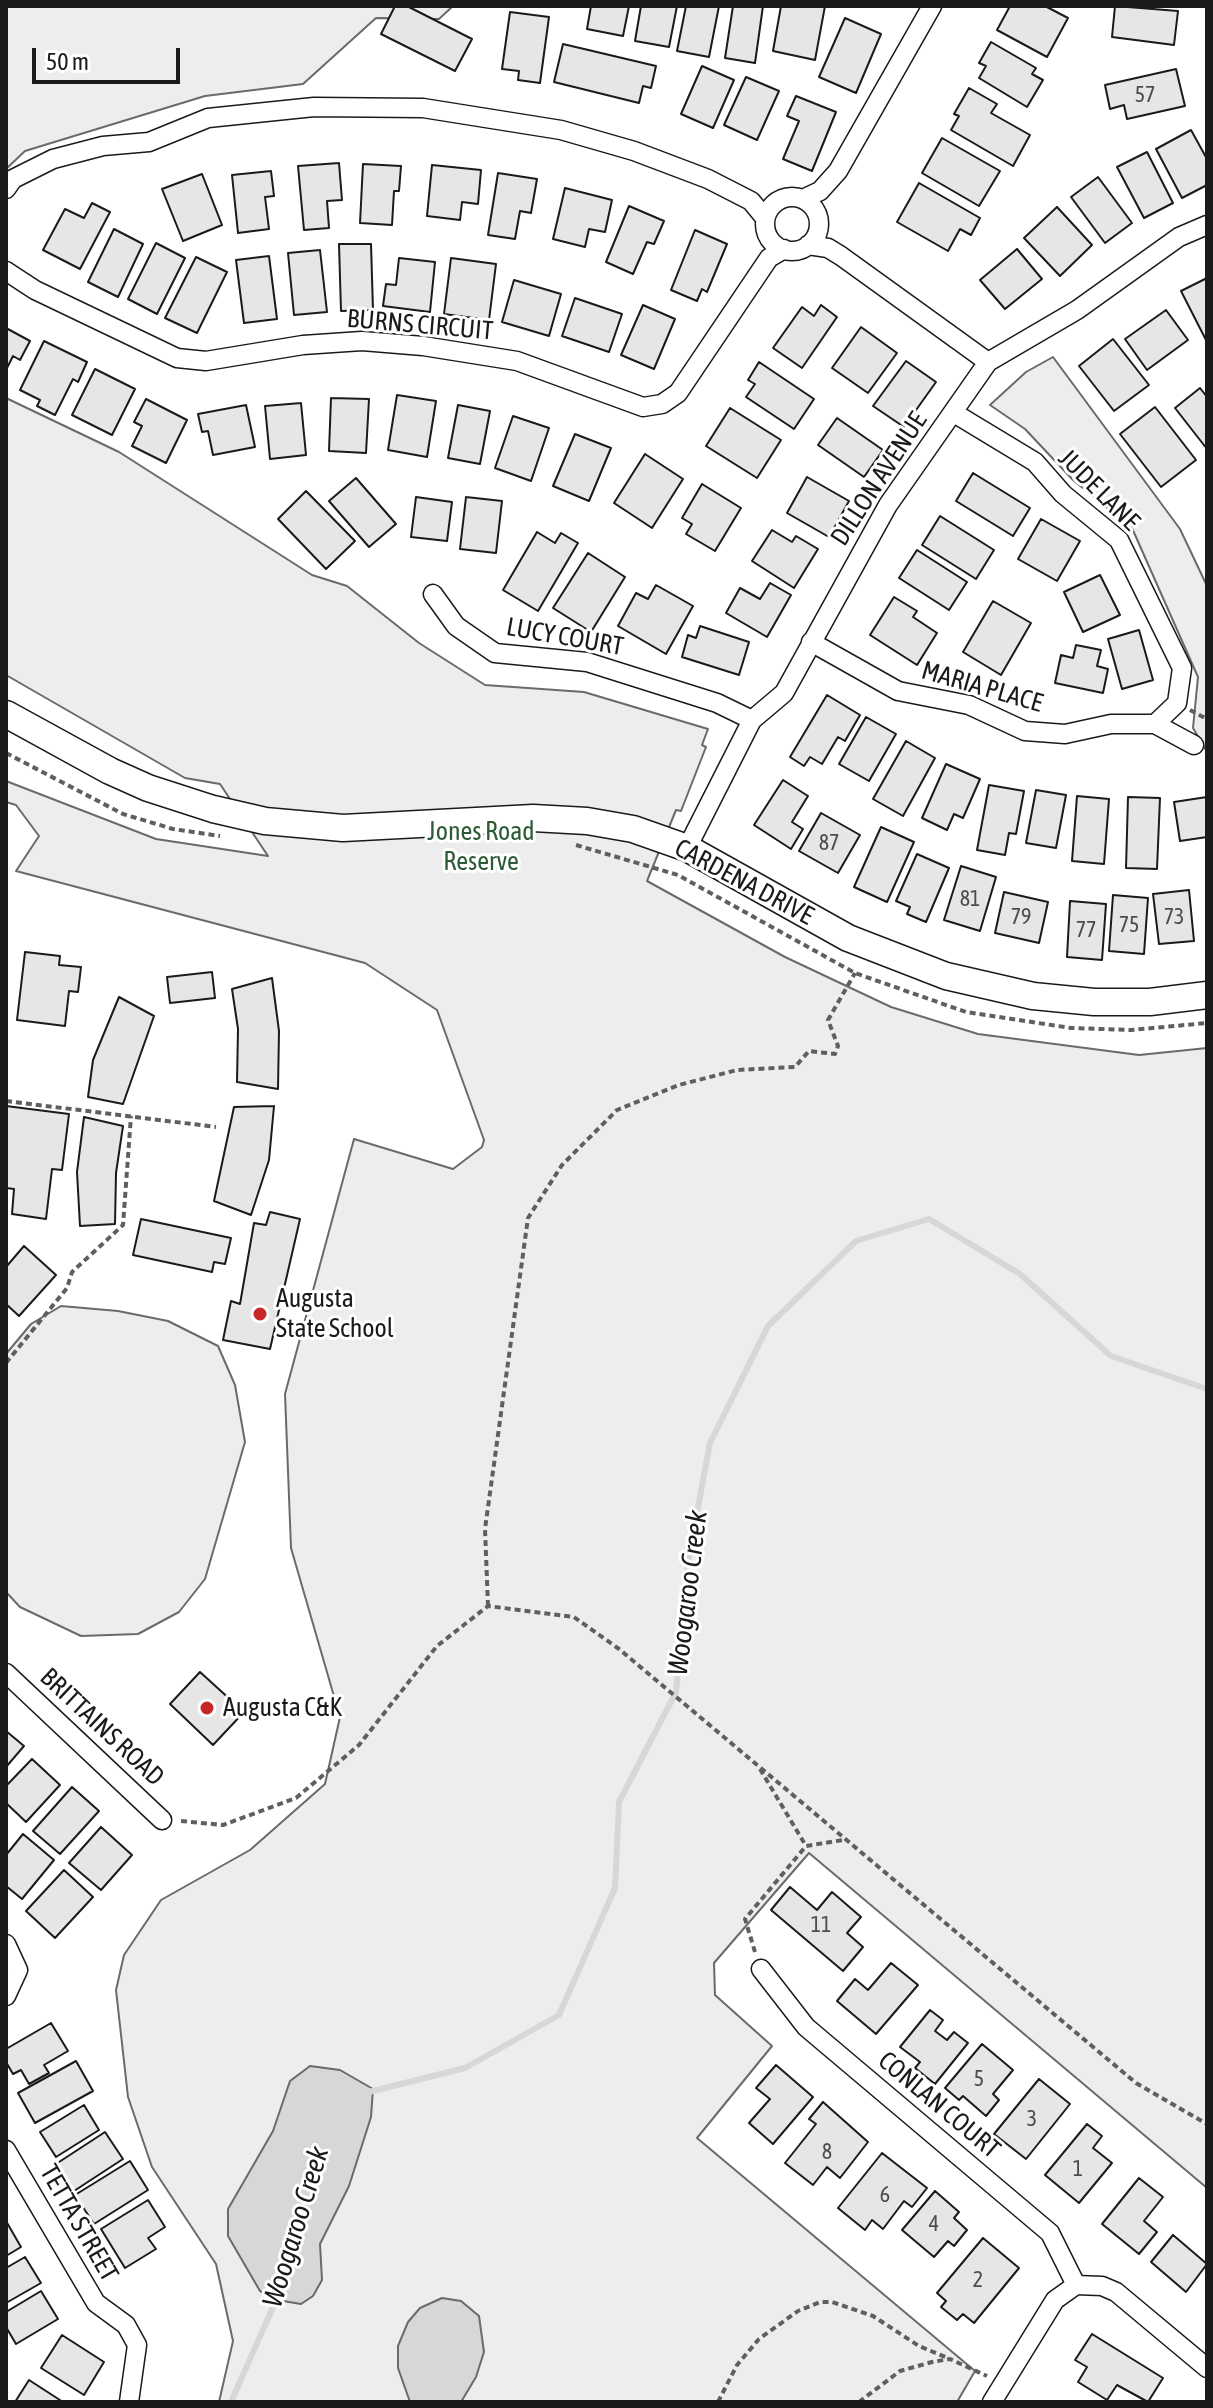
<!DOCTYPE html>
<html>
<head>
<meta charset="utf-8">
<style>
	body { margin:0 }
	#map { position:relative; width:1213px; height:2408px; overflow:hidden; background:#fff; font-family:"Asap Condensed",sans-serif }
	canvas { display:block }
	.frame { position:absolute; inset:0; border:8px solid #1a1a1a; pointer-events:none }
	.scale { position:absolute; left:32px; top:48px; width:148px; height:36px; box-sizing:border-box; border:4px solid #1a1a1a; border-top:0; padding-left:10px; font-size:24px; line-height:28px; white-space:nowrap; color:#1a1a1a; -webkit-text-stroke:6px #fff; paint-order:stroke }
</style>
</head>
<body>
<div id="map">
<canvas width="1213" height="2408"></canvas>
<div class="frame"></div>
<div class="scale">50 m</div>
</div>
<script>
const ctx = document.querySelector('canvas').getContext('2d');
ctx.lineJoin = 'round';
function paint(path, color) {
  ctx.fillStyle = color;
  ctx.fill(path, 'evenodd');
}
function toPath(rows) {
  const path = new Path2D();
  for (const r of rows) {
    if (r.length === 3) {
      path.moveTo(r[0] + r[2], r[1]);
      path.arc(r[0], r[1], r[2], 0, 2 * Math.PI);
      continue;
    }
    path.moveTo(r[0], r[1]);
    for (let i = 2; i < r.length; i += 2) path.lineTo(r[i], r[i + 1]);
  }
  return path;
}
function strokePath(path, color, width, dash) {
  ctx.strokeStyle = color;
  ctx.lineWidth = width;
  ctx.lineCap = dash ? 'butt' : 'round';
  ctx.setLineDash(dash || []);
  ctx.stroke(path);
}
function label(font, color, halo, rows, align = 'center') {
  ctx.font = font + ' "Asap Condensed",sans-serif';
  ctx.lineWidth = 6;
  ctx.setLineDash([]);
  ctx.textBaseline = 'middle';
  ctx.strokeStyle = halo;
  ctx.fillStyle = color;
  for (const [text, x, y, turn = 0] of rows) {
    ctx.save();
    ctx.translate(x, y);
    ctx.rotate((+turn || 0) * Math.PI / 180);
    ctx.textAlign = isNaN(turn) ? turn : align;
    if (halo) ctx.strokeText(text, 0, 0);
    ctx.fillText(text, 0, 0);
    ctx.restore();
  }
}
const built = toPath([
	[6,6,453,6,439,19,376,18,303,84,205,96,25,151,6,169,6,6],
	[1053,357,1180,529,1207,586,1207,752,1193,728,1198,677,1132,528,1073,480,1025,429,990,405,1026,372,1053,357],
	[6,398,119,452,312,575,347,586,419,643,485,685,584,692,708,729,702,745,706,747,681,811,676,810,647,881,785,957,891,1007,978,1034,1139,1055,1207,1048,1207,2188,809,1853,714,1963,715,1995,772,2046,697,2138,975,2371,957,2402,219,2402,233,2341,216,2264,152,2167,128,2097,116,1990,124,1955,161,1900,250,1850,325,1784,340,1717,291,1548,285,1394,354,1139,453,1169,482,1147,484,1140,437,1010,365,963,16,871,39,836,16,805,6,802,6,781,156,839,268,856,220,784,185,778,6,675,6,398],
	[61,1306,118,1311,168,1321,218,1346,235,1385,245,1442,205,1579,179,1612,138,1634,81,1636,20,1607,6,1592,6,1354,31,1324,61,1306]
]);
paint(built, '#ededed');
strokePath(built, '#6a6a6a', 2);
const water = toPath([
	[310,2066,340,2070,373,2089,371,2117,349,2186,320,2244,322,2280,313,2296,301,2304,277,2300,260,2291,228,2236,228,2209,273,2131,290,2081,310,2066],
	[442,2298,461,2301,479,2316,484,2352,476,2377,461,2402,410,2402,398,2368,398,2346,408,2322,420,2308,442,2298]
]);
paint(water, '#d7d7d7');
strokePath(water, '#6a6a6a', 2);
strokePath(toPath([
	[369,2092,465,2068,559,2015,615,1888,619,1802,676,1692,688,1561,710,1443,768,1326,856,1241,929,1219,1020,1274,1111,1356,1207,1389],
	[231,2402,278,2296]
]), '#d7d7d7', 6);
const building = toPath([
	[395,6,407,6,472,39,455,71,381,34,395,6],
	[591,6,629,6,623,36,587,29,591,6],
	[641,6,677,6,669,47,635,41,641,6],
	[686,6,719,6,709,57,677,51,686,6],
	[733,6,763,6,755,63,725,58,733,6],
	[781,6,825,6,815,60,773,51,781,6],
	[1010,6,1045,6,1068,18,1047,57,997,30,1010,6],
	[1115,6,1178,11,1174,45,1112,37,1115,6],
	[510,12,549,17,540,83,518,80,519,71,502,69,510,12],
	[845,18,881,34,856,93,819,77,845,18],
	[991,42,1036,68,1032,74,1043,80,1027,107,979,78,986,66,979,63,991,42],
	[563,44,656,66,651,88,643,86,639,103,554,82,563,44],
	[702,66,734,80,713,128,681,114,702,66],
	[1176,69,1185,106,1127,119,1124,105,1110,109,1105,85,1176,69],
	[746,77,779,91,757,140,724,125,746,77],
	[969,88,997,104,991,113,1030,135,1013,166,951,130,959,116,954,114,969,88],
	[796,96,836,112,812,171,783,159,799,121,787,116,796,96],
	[1191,130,1207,159,1207,185,1182,198,1156,149,1191,130],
	[942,138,1000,171,979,206,922,173,942,138],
	[1147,152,1173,203,1144,218,1117,167,1147,152],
	[339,163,342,200,327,201,329,228,304,230,298,166,339,163],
	[363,164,401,166,399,191,394,191,392,225,360,223,363,164],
	[432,165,481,170,478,204,462,202,460,220,427,216,432,165],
	[271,171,274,196,265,197,269,229,238,233,232,175,271,171],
	[498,173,537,179,531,213,520,211,515,239,488,235,498,173],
	[202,174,222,225,183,241,162,189,202,174],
	[1098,177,1132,223,1105,243,1071,197,1098,177],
	[919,183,980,218,971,235,960,229,948,251,897,222,919,183],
	[565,188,612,200,605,232,589,229,585,247,553,239,565,188],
	[92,203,110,212,80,269,43,250,65,209,84,218,92,203],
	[629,206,664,221,654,244,647,242,633,274,606,262,629,206],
	[1057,207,1092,245,1060,276,1024,238,1057,207],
	[114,229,143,244,118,297,88,282,114,229],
	[695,230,727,244,707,292,702,289,697,301,671,290,695,230],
	[156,243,185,258,157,314,128,299,156,243],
	[339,244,371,244,373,310,341,311,339,244],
	[1017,249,1042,279,1005,309,980,280,1017,249],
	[320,250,327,312,294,315,288,253,320,250],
	[269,256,277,319,244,323,236,260,269,256],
	[196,257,227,272,197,333,165,318,196,257],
	[399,258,435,262,430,312,383,306,386,284,396,285,399,258],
	[451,258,496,264,489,320,444,314,451,258],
	[1207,278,1207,342,1181,291,1207,278],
	[514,280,561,294,549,336,502,322,514,280],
	[575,298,622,314,609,352,562,336,575,298],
	[643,305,675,319,654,369,621,355,643,305],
	[821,305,837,317,802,368,773,348,802,307,814,316,821,305],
	[1166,310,1188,340,1147,370,1125,339,1166,310],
	[861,327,897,353,868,393,832,368,861,327],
	[6,328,30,341,20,360,13,356,6,370,6,328],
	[1113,339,1149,385,1114,411,1079,366,1113,339],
	[44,341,87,362,78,382,73,379,55,415,37,406,40,400,20,390,44,341],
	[906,361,936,382,904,427,873,406,906,361],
	[759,362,814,399,794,429,746,397,755,384,748,380,759,362],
	[95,369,135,389,112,435,72,415,95,369],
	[1200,388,1207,397,1207,449,1175,408,1200,388],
	[397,395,436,401,427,457,388,450,397,395],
	[331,398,369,399,366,453,329,451,331,398],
	[146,399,187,420,166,463,132,446,142,426,134,422,146,399],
	[301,403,306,455,270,459,265,406,301,403],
	[246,405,255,447,213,455,208,431,202,432,198,414,246,405],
	[458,405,490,411,480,464,448,458,458,405],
	[1155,407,1196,460,1161,487,1120,434,1155,407],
	[730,408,781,440,757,478,706,446,730,408],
	[513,416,549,428,531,481,495,468,513,416],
	[837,418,883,450,864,477,818,445,837,418],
	[575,434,611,448,589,501,553,486,575,434],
	[645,454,683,479,652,528,614,503,645,454],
	[973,473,1030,508,1013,536,956,501,973,473],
	[807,477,849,501,829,537,787,513,807,477],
	[356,478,396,524,369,547,329,501,356,478],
	[702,484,741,508,715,551,686,534,692,524,682,518,702,484],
	[306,491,355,541,326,569,278,519,306,491],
	[416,497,452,502,447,541,411,537,416,497],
	[466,497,502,501,496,553,460,549,466,497],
	[940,516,994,550,976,579,922,545,940,516],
	[1041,519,1080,541,1057,581,1018,559,1041,519],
	[772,530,792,542,796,536,818,549,794,588,752,561,772,530],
	[537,532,555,543,561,533,578,543,538,611,503,590,537,532],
	[917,550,967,582,949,610,899,578,917,550],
	[588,553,625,577,591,632,553,608,588,553],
	[1100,575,1120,615,1083,632,1064,592,1100,575],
	[770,583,791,595,767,637,726,613,740,588,760,599,770,583],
	[656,585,693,606,666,654,618,626,636,593,648,599,656,585],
	[894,597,917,611,913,617,937,633,917,665,870,635,894,597],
	[993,601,1031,623,1001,675,963,652,993,601],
	[700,626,749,642,739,675,682,657,688,635,696,638,700,626],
	[1139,630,1153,680,1122,689,1108,639,1139,630],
	[1076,645,1101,650,1097,666,1108,669,1103,693,1055,683,1061,655,1073,658,1076,645],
	[827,695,860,715,845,741,838,737,822,764,810,757,804,766,790,757,827,695],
	[866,717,896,734,869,781,839,764,866,717],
	[906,741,935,758,903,816,873,799,906,741],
	[946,764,980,779,963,818,954,814,947,830,922,818,946,764],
	[783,780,808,796,792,822,803,829,791,849,754,825,783,780],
	[989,785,1024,791,1016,834,1009,833,1005,855,977,850,989,785],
	[1036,790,1066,795,1056,848,1026,843,1036,790],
	[1077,796,1109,799,1104,864,1072,861,1077,796],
	[1128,797,1160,798,1157,869,1126,868,1128,797],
	[1207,797,1207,837,1180,841,1174,802,1207,797],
	[821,813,860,835,838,873,799,851,821,813],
	[881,827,914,842,887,902,854,887,881,827],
	[917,854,949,868,926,922,907,914,910,907,896,901,917,854],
	[961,866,996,877,980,931,944,920,961,866],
	[1189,890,1194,941,1159,944,1153,894,1189,890],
	[1004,892,1048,902,1039,943,995,933,1004,892],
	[1113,895,1148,898,1144,954,1109,951,1113,895],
	[1070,901,1106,904,1102,960,1067,957,1070,901],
	[25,952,60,956,59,965,81,967,78,992,69,991,65,1026,17,1020,25,952],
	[212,972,215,998,170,1003,167,977,212,972],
	[272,978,279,1031,278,1089,237,1082,238,1029,232,989,272,978],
	[119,997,154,1016,123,1104,88,1097,93,1060,119,997],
	[6,1106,69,1114,62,1170,52,1169,46,1219,12,1214,14,1189,6,1188,6,1106],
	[274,1106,269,1160,251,1215,214,1201,234,1107,274,1106],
	[84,1117,123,1126,116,1173,115,1224,80,1226,77,1172,84,1117],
	[270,1212,300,1219,270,1349,223,1340,231,1301,240,1304,254,1223,266,1225,270,1212],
	[141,1219,231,1238,225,1264,214,1262,212,1272,133,1255,141,1219],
	[24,1246,56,1275,19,1316,6,1304,6,1267,24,1246],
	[200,1672,244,1712,213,1745,170,1704,200,1672],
	[6,1731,24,1746,6,1767,6,1731],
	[32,1759,60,1785,26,1822,6,1803,6,1786,32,1759],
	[72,1787,99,1811,60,1854,33,1831,72,1787],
	[101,1827,132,1855,101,1890,69,1863,101,1827],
	[23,1834,54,1860,22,1899,6,1886,6,1855,23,1834],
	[64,1870,93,1897,55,1938,26,1911,64,1870],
	[790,1887,817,1910,832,1892,861,1917,847,1933,863,1947,843,1971,771,1910,790,1887],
	[891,1963,918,1985,876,2034,837,2001,855,1979,868,1990,891,1963],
	[930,2010,943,2020,935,2031,947,2040,954,2032,968,2043,935,2084,915,2068,920,2062,900,2047,930,2010],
	[51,2023,68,2051,44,2065,49,2073,29,2084,21,2070,13,2074,6,2062,6,2049,51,2023],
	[982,2044,1013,2070,993,2094,999,2100,986,2116,963,2096,959,2100,945,2088,982,2044],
	[76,2061,93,2091,35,2123,18,2093,76,2061],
	[776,2065,813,2097,773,2144,749,2123,770,2099,756,2088,776,2065],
	[1039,2079,1070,2104,1026,2159,994,2134,1039,2079],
	[823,2102,868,2142,840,2178,827,2167,813,2185,785,2163,816,2124,809,2119,823,2102],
	[84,2105,99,2130,56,2157,40,2132,84,2105],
	[1087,2124,1102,2136,1093,2148,1112,2163,1079,2203,1045,2175,1087,2124],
	[105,2132,123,2159,74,2191,56,2164,105,2132],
	[882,2153,927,2188,912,2207,904,2201,883,2229,872,2220,865,2230,838,2208,882,2153],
	[130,2161,148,2190,94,2224,75,2195,130,2161],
	[1139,2178,1163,2197,1144,2221,1157,2232,1139,2254,1102,2224,1139,2178],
	[935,2191,959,2212,954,2218,967,2230,954,2246,948,2241,934,2257,902,2230,935,2191],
	[148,2200,165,2227,148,2238,156,2249,125,2268,101,2229,148,2200],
	[6,2221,21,2247,6,2256,6,2221],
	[1173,2235,1207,2264,1186,2292,1151,2262,1173,2235],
	[983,2238,1019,2268,974,2323,963,2314,957,2320,941,2307,946,2301,937,2293,983,2238],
	[25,2257,41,2283,6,2303,6,2268,25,2257],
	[41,2291,58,2319,16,2344,6,2327,6,2312,41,2291],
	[1092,2334,1163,2378,1148,2402,1117,2385,1107,2400,1078,2382,1087,2367,1075,2360,1092,2334],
	[62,2335,104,2362,84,2395,41,2368,62,2335],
	[29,2380,63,2402,15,2402,29,2380]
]);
paint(building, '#e6e6e6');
strokePath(building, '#1a1a1a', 2);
const street = toPath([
	[6,189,13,179,53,159,103,146,149,142,208,118,314,107,423,108,561,130,634,151,708,179,751,201,765,218],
	[792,224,27],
	[803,199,820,191,838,171,932,6],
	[808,245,828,248,841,256,988,362],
	[6,271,35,290,177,358,206,361,303,345,362,341,423,346,517,361,643,407,662,404,678,393,769,258,784,249],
	[954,413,1035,462,1063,494,1119,540,1182,668,1177,703,1155,724],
	[433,594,456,626,495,653,587,662,717,703,752,720],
	[811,642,898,691,969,705,1025,731,1065,734,1111,724,1155,724,1194,745],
	[687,848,752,720,784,693,888,505,988,362,1077,310,1179,237,1207,225],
	[6,1673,162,1820],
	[6,1944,18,1970,6,1996],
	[761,1969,806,2027,1050,2233,1076,2285],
	[6,2150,96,2303,126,2325,137,2345,129,2402],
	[992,2402,1055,2300,1076,2285,1102,2286,1116,2292,1207,2368]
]);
const secondary = toPath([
	[6,714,110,771,148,788,213,809,265,821,343,828,533,818,587,821,633,829,687,848,848,938,946,976,1033,996,1094,1002,1150,1002,1207,995]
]);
strokePath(street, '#1a1a1a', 21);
strokePath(secondary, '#1a1a1a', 29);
strokePath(toPath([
	[1190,710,1207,719],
	[6,753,123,814,173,829,220,836],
	[576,845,678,875,855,973,966,1012,1071,1028,1131,1030,1207,1023],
	[6,1101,216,1127],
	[6,1363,67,1288,72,1272,123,1225,131,1116],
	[488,1606,485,1529,528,1218,562,1165,617,1110,679,1085,737,1070,795,1067,809,1051,835,1054,838,1046,828,1020,855,973],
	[760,1769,806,1846],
	[181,1821,223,1825,296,1798,359,1745,437,1646,488,1606,574,1617,619,1649,1136,2083,1207,2124],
	[755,1952,745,1919,806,1846,843,1840],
	[718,2402,737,2365,759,2339,798,2311,820,2302,832,2302,873,2316,919,2346,950,2359],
	[859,2402,900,2371,932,2362,950,2359,987,2376]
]), '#5f5f5f', 4, [6, 4]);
strokePath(street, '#fff', 18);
strokePath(secondary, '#fff', 26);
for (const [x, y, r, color] of [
	[260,1314,8,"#c62828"],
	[207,1708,8,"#c62828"]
]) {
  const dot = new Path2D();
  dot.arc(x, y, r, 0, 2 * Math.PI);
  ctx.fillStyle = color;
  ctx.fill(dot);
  strokePath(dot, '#fff', 3);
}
label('22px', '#4d4d4d', null, [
	["57",1145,95],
	["87",829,843],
	["81",970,899],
	["79",1021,917],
	["73",1174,917],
	["75",1129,925],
	["77",1086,930],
	["11",821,1925],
	["5",979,2079],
	["3",1032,2119],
	["8",827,2152],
	["1",1078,2169],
	["6",885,2195],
	["4",934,2224],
	["2",978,2280]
]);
label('26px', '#1a1a1a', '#fff', [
	["BURNS CIRCUIT",420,325,5],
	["DILLON AVENUE",879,479,-57],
	["JUDE LANE",1099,490,45],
	["LUCY COURT",565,637,10],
	["MARIA PLACE",982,687,16],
	["CARDENA DRIVE",744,882,28],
	["BRITTAINS ROAD",102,1727,43],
	["CONLAN COURT",939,2105,40],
	["TETTA STREET",79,2223,60]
]);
label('26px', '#2b5a34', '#fff', [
	["Jones Road",481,832],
	["Reserve",481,862]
]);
label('26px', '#1a1a1a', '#fff', [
	["Augusta",276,1299],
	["State School",276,1329],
	["Augusta C&K",223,1708]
], 'left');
label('italic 28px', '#1a1a1a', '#fff', [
	["Woogaroo Creek",688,1593,-83],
	["Woogaroo Creek",296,2227,-73]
]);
</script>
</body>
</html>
